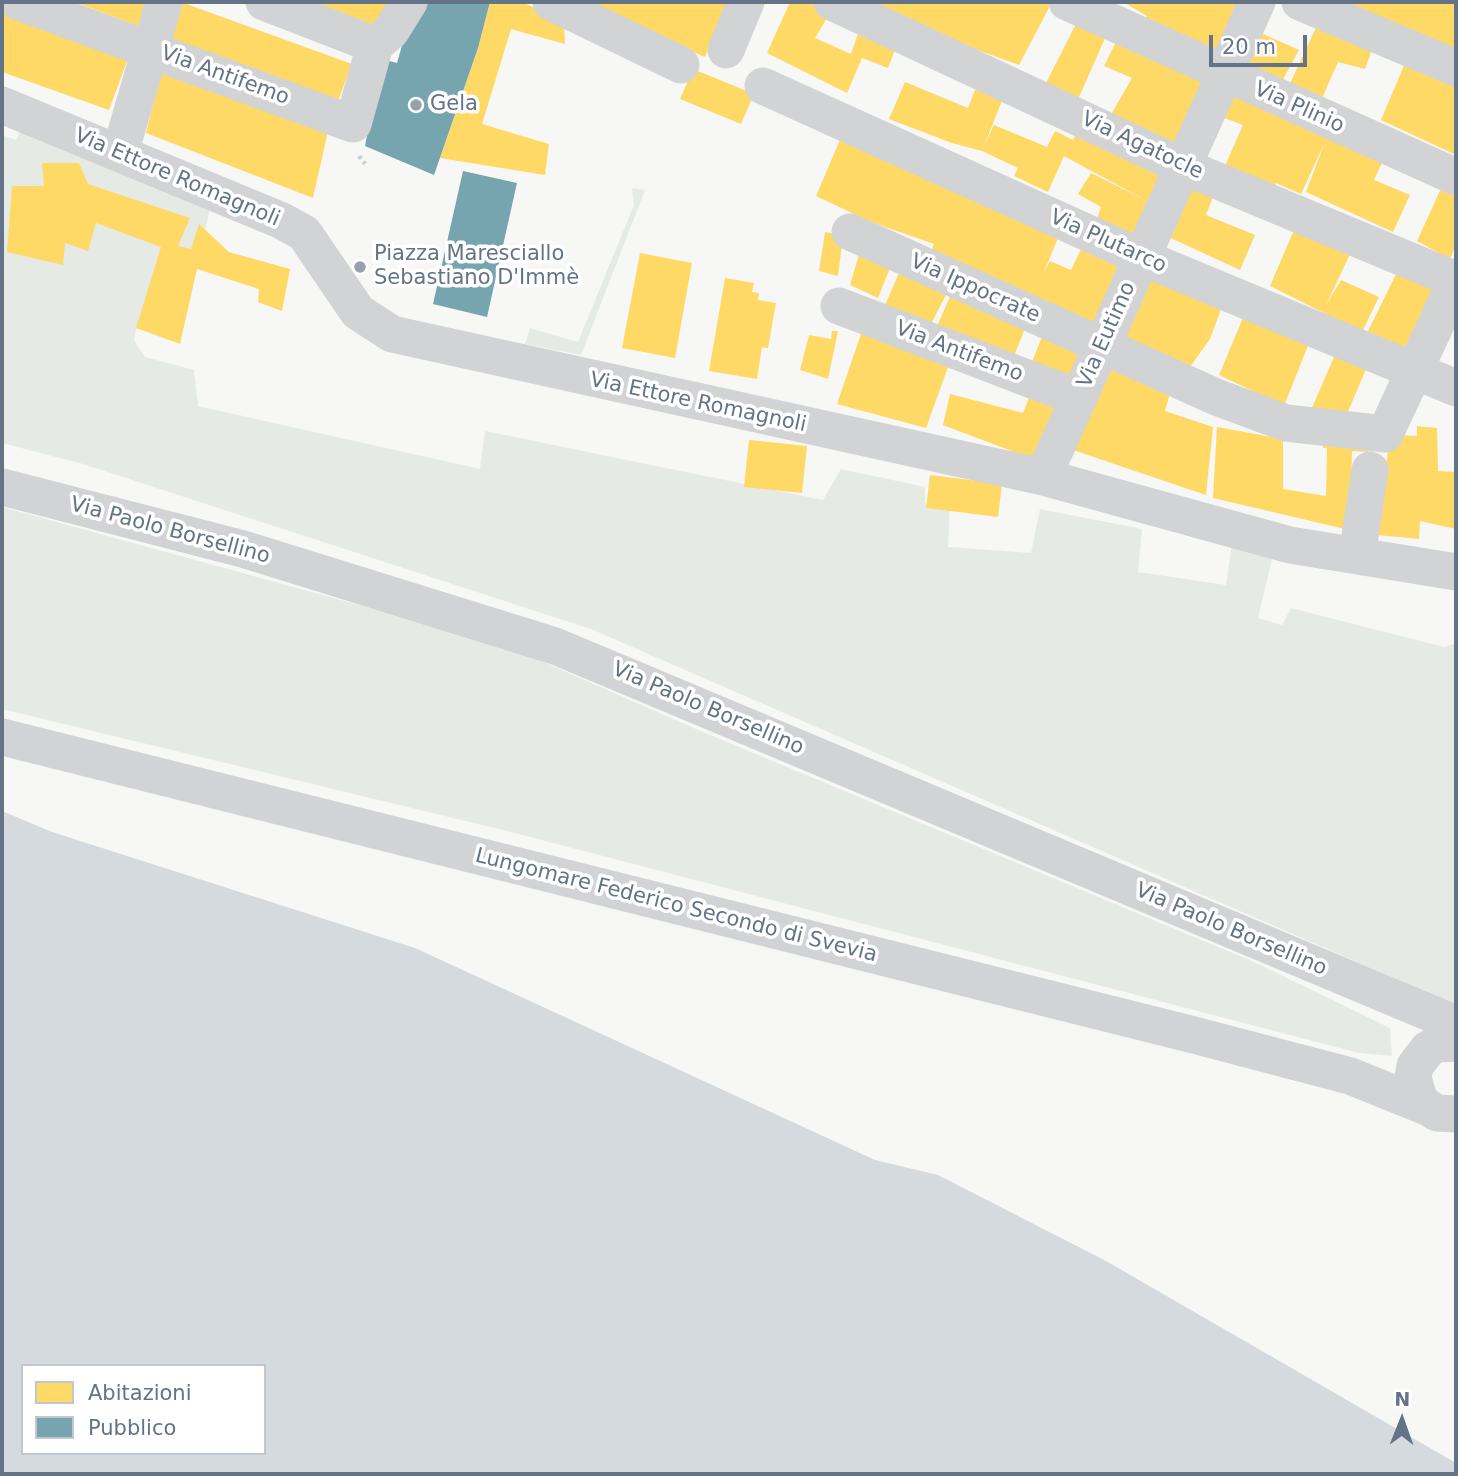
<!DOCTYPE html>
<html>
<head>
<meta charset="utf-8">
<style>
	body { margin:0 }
	#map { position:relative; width:1458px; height:1476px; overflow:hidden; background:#f7f7f6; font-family:"DejaVu Sans",sans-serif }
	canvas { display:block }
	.frame { position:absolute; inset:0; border:4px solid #647388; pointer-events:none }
	.legend { position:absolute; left:21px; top:1364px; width:245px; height:91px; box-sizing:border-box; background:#fff; border:2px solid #c1c7cf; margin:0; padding:9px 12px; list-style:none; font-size:21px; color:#647388 }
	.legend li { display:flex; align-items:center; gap:14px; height:35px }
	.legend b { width:35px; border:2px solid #c1c7cf }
	.north { position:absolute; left:1367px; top:1385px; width:70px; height:70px; -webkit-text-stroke:5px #fff; paint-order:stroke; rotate:1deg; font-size:19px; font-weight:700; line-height:28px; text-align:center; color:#647388 }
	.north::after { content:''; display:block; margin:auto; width:24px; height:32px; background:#647388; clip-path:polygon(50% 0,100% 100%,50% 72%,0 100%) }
	.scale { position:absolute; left:1209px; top:35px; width:98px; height:32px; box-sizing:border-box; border:4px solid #647388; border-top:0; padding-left:9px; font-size:21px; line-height:24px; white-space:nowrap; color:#647388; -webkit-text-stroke:5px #fff; paint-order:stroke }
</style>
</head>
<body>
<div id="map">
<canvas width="1458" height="1476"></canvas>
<div class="frame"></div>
<ul class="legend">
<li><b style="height:19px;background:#ffd966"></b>Abitazioni</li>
<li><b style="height:19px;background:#76a5af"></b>Pubblico</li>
</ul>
<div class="north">N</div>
<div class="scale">20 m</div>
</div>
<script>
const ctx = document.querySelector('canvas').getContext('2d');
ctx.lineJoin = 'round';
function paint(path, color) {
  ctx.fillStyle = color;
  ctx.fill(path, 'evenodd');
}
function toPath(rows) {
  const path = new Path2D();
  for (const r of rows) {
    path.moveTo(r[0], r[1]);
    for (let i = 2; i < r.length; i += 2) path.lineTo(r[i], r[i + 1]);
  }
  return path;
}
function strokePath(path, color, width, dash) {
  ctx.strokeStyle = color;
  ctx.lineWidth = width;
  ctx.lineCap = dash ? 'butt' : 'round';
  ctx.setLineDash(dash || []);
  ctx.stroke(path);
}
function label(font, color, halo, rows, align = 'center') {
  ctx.font = font + ' "DejaVu Sans",sans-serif';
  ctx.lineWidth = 7;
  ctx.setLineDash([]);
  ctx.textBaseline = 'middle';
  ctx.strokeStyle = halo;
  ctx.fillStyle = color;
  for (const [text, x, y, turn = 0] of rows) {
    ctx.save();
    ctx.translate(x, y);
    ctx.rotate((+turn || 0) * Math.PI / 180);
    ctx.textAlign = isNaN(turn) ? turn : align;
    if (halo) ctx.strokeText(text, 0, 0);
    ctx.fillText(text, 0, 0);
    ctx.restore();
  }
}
paint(toPath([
	[21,130,213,194,201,251,136,328,134,341,145,357,194,370,198,406,480,469,485,431,823,500,841,469,925,487,925,503,950,507,948,547,1031,553,1040,509,1142,529,1138,572,1226,585,1232,544,1273,555,1258,618,1282,625,1291,608,1444,647,1456,643,1456,1005,591,629,83,464,2,443,2,135,16,140],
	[632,188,645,190,581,355,525,344,530,328,578,342,634,205],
	[2,507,505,645,696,729,1254,962,1390,1028,1392,1056,1359,1053,507,831,2,709]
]), '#e6eae4');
paint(toPath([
	[2,811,52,832,415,948,875,1160,938,1175,1106,1261,1456,1463,1456,1474,2,1474],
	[23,1366,264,1366,264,1453,23,1453]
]), '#d5dade');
paint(toPath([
	[74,2,147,2,138,26],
	[181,2,352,64,338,101,170,40],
	[310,2,392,2,377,26],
	[490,2,522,2,564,22,565,44,511,29,482,124,549,144,545,175,440,158,478,48],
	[584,2,728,2,705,57,605,16],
	[790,2,819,2,833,8,815,38,851,54,861,25,898,42,888,68,862,58,847,93,767,53],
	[871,2,1052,2,1019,65,961,44],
	[1123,2,1242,2,1216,59,1142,23,1147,16],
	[1346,2,1456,2,1456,49],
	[2,11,129,56,109,110,2,72],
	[1081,14,1110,27,1076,104,1045,85],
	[1320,19,1374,44,1365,69,1338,62,1320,103,1287,90],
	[1250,28,1299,50,1280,85,1235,60],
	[1119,36,1210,76,1174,152,1109,118,1132,78,1104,66],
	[1408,56,1456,75,1456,155,1381,120],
	[162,68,328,131,313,198,146,133],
	[693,69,754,94,741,124,680,99],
	[979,80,1005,93,984,146,994,125,1047,147,1055,131,1073,140,1079,127,1168,168,1132,240,1095,225,1101,207,1078,194,1091,173,1145,200,1064,156,1048,192,1014,176,1018,168,982,151,952,143,889,119,905,82,968,108],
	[1227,82,1385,156,1374,180,1410,195,1393,232,1306,192,1325,142,1301,194,1276,183,1273,190,1224,168,1243,125,1214,114],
	[845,128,1061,231,1043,274,1050,261,1071,270,1085,241,1123,259,1092,329,930,255,934,244,871,222,816,196],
	[42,163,79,163,88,184,190,218,178,246,191,249,199,224,229,252,290,269,282,311,258,302,259,289,197,269,180,344,136,328,161,247,96,223,88,251,65,243,63,265,7,252,12,186,44,186],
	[1185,177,1216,189,1206,215,1255,235,1240,270,1162,234],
	[1444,182,1456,187,1456,245,1450,259,1417,241],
	[1294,230,1352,250,1326,305,1341,280,1379,297,1362,332,1270,286],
	[825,232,843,236,838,276,819,271],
	[860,251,892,263,878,298,850,285],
	[640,253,692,263,675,358,622,348],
	[1400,266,1447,285,1413,357,1367,333],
	[1144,267,1223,304,1210,339,1185,374,1112,341],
	[900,271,949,289,931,324,885,305],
	[725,278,754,283,752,292,759,293,758,300,776,303,768,348,762,347,757,379,709,371],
	[953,290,1027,323,1013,359,937,326],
	[1245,313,1311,338,1284,406,1219,375],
	[863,328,951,359,926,428,837,404],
	[1045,329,1085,350,1069,385,1030,367],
	[832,331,838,331,828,379,800,370,809,335,831,339],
	[1338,348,1369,362,1344,421,1311,410],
	[1103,360,1172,386,1165,411,1213,427,1206,495,1067,448],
	[1032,390,1064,401,1035,460,943,425,950,394,1023,413],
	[1417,426,1437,428,1438,471,1456,472,1456,529,1420,521,1419,539,1377,535,1390,435,1417,436],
	[1217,427,1283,439,1283,489,1326,496,1327,448,1323,448,1323,432,1375,438,1368,452,1352,451,1351,500,1345,529,1213,498],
	[749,440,807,446,802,493,744,487],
	[930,475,1002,484,998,517,926,508]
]), '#ffd966');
paint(toPath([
	[422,2,490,2,478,48,434,175,365,146,382,59,397,63,407,28],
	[463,171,517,183,487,317,433,304]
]), '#76a5af');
strokePath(toPath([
	[359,156,365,164]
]), '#cfd0d1', 4.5, [3.5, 3.5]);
strokePath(toPath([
	[19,2,353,124,375,45],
	[264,2,375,45,391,31,409,2],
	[551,2,681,65],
	[832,2,1182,166,1456,280],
	[1067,2,1456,177],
	[1300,2,1456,68],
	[726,50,746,2],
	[763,86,1141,257,1456,388],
	[2,105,280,220,304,233,358,312,392,334,1043,477,1290,545,1456,572],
	[120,153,164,2],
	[850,232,1216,397,1286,423,1385,434,1456,281],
	[839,306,1079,398],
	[1043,477,1257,2],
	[2,487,243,549,555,646,1456,1024],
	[1357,556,1370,470],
	[2,737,1190,1034,1350,1076,1427,1107],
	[1456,1043,1438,1044,1428,1049,1415,1066,1413,1077,1419,1099,1427,1107,1437,1113,1456,1114]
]), '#d2d3d4', 37);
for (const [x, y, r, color] of [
	[416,105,7,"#97a1ae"],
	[360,267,7,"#97a1ae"]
]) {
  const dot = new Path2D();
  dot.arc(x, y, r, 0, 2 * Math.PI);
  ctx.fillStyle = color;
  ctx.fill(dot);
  strokePath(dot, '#fff', 2.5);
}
label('21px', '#647388', '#fff', [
	["Via Antifemo",225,76,20],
	["Via Plinio",1299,108,24],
	["Via Agatocle",1142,146,25],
	["Via Ettore Romagnoli",177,178,23],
	["Via Plutarco",1108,242,24],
	["Via Ippocrate",975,289,24],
	["Via Eutimo",1107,335,-66],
	["Via Antifemo",959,352,21],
	["Via Ettore Romagnoli",698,403,12],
	["Via Paolo Borsellino",170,531,15],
	["Via Paolo Borsellino",708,709,23],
	["Lungomare Federico Secondo di Svevia",676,906,14],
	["Via Paolo Borsellino",1231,930,23]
]);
label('21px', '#647388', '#fff', [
	["Gela",430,105],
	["Piazza Maresciallo",374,255],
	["Sebastiano D'Immè",374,279]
], 'left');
</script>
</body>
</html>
